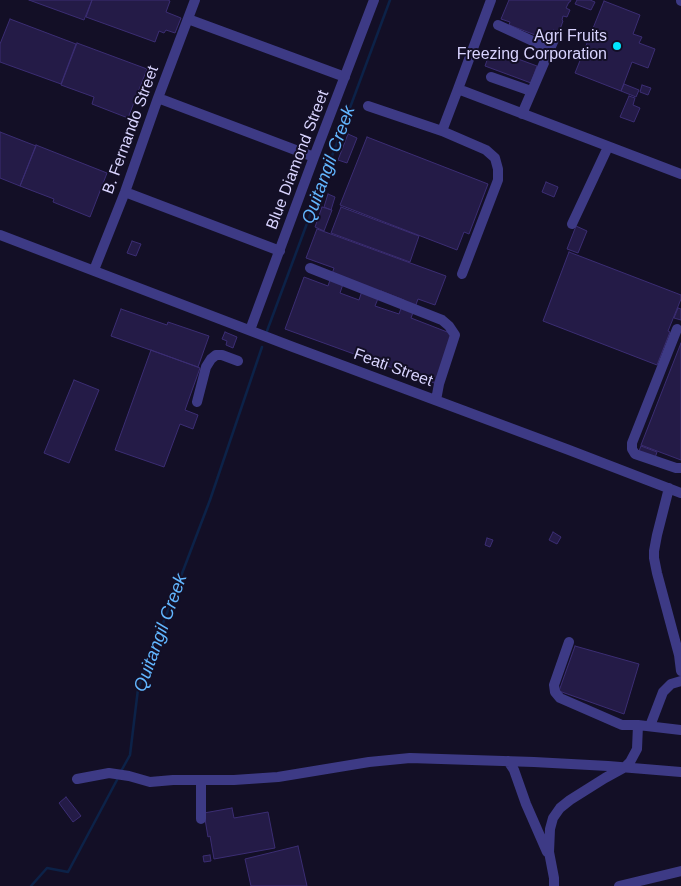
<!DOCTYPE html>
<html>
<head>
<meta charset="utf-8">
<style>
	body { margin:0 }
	canvas { display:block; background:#130f26 }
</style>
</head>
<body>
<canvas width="681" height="886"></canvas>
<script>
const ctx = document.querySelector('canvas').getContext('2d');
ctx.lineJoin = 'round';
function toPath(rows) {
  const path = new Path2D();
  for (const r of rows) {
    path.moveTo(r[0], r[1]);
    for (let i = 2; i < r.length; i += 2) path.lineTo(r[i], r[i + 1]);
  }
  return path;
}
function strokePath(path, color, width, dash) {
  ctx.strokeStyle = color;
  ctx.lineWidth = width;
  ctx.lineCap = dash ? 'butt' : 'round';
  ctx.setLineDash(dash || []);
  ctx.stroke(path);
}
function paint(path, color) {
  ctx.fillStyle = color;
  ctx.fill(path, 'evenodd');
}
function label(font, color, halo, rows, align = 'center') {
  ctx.font = font + ' Arial,sans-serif';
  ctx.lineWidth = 4;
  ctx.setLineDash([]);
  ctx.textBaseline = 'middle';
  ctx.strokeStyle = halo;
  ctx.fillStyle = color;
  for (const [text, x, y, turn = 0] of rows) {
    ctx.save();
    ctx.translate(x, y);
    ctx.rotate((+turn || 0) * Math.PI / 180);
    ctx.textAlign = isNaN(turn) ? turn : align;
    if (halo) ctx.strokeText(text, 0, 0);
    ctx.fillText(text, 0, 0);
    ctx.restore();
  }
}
strokePath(toPath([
	[267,331,390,0],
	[120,773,130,755,138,689,210,500,262,347],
	[31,886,47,868,68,872,118,778]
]), '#0c2248', 2.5);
const building = toPath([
	[29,0,92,0,84,20,29,0],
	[92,0,168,0,170,1,166,12,181,18,175,33,166,30,164,33,159,31,155,42,86,17,92,0],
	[509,0,571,0,570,2,569,2,566,8,570,10,567,17,563,16,562,20,563,21,559,32,553,30,550,38,540,33,538,36,509,25,510,22,501,19,509,0],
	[577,0,590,0,595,2,591,10,575,4,577,0],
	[604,1,640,15,633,34,642,37,639,43,655,49,648,68,632,62,621,91,575,73,604,1],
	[10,19,76,44,61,84,0,62,0,44,10,19],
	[77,43,147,69,128,118,92,104,94,97,61,85,77,43],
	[491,49,537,66,531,83,485,66,491,49],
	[624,84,639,90,636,97,621,91,624,84],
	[642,85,651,88,648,95,640,92,642,85],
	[629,96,635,98,633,105,640,108,634,122,620,117,629,96],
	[0,132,36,146,20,186,0,178,0,132],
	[348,134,357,138,347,163,338,160,348,134],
	[367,137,488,184,469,234,464,232,457,250,340,205,367,137],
	[36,145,107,173,90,217,53,202,54,199,20,186,36,145],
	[546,182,558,187,554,197,542,192,546,182],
	[328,194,335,197,331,210,324,207,328,194],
	[322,207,332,210,324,231,315,227,322,207],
	[341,207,419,236,410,262,331,233,341,207],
	[576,226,587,231,578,253,567,249,576,226],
	[317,229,446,276,435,305,418,299,411,318,455,335,437,384,285,329,304,277,328,286,334,268,306,258,317,229],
	[345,278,364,285,359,300,340,293,345,278],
	[381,291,404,300,399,314,375,306,381,291],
	[132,241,141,244,136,256,127,253,132,241],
	[569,252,681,295,681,299,668,331,670,332,657,365,543,321,569,252],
	[678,308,681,309,681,320,674,318,678,308],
	[121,309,167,325,168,322,209,336,198,367,111,336,121,309],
	[225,332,237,337,233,348,226,345,227,341,222,339,225,332],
	[681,343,681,460,641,445,681,343],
	[151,350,200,368,185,410,198,415,193,429,180,424,164,467,115,450,151,350],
	[74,380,99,390,69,463,44,453,74,380],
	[641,446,657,452,655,458,639,451,641,446],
	[553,532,561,537,557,544,549,540,553,532],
	[487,538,493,540,490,547,485,545,487,538],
	[575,646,639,664,624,714,559,691,575,646],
	[66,797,81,816,73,822,59,803,66,797],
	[232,808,234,818,268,812,275,848,214,859,210,836,208,837,204,813,232,808],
	[298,846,307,886,251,886,245,859,298,846],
	[210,855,211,861,204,862,203,856,210,855]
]);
paint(building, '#241b47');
strokePath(building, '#3b2d73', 1);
strokePath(toPath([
	[491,0,458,89,681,174],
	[681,0,681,1],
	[188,19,345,77],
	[498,25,550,49],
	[491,77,531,91],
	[158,98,314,157],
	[368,106,442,131,486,150,495,158,498,169,498,180,462,274],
	[522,114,556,35],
	[442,131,458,89],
	[125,192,280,251],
	[572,224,608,147],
	[0,235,293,347,569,450,681,493],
	[310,268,442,320,449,326,455,335,439,384,436,400],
	[94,270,125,192,158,98,195,0],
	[677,329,632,443,632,449,635,454,676,468,681,468],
	[250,330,314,157,374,0],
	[197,402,206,367,211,359,216,355,222,355,238,361],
	[669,488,657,535,654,551,654,558,657,573,679,655,681,671],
	[569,642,554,685,555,692,560,698,622,725,638,725,681,730],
	[650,726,663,692,671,684,681,681],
	[508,761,514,770,526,804,547,852],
	[77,779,109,773,129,776,150,782,173,780,234,780,278,777,369,762,410,758,534,762,608,766,681,772],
	[201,819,201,780],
	[554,886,554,878,549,852,550,829,553,818,560,808,570,800,605,778,625,767,630,762,637,749,638,725],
	[619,886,681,871]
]), '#3d3a85', 10);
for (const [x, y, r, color] of [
	[617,46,5,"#00e5ff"]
]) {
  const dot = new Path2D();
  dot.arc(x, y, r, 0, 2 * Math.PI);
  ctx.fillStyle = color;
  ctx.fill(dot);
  strokePath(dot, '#130f26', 2);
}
label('16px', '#d9d4ff', '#130f26', [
	["Agri Fruits",607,37],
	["Freezing Corporation",607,55]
], 'right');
label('16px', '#d9d4ff', '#130f26', [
	["B. Fernando Street",131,130,-70],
	["Blue Diamond Street",298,160,-69],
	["Feati Street",393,368,20]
]);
label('italic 18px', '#62b6ff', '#130f26', [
	["Quitangil Creek",329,165,-70],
	["Quitangil Creek",161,633,-70]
]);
</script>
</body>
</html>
